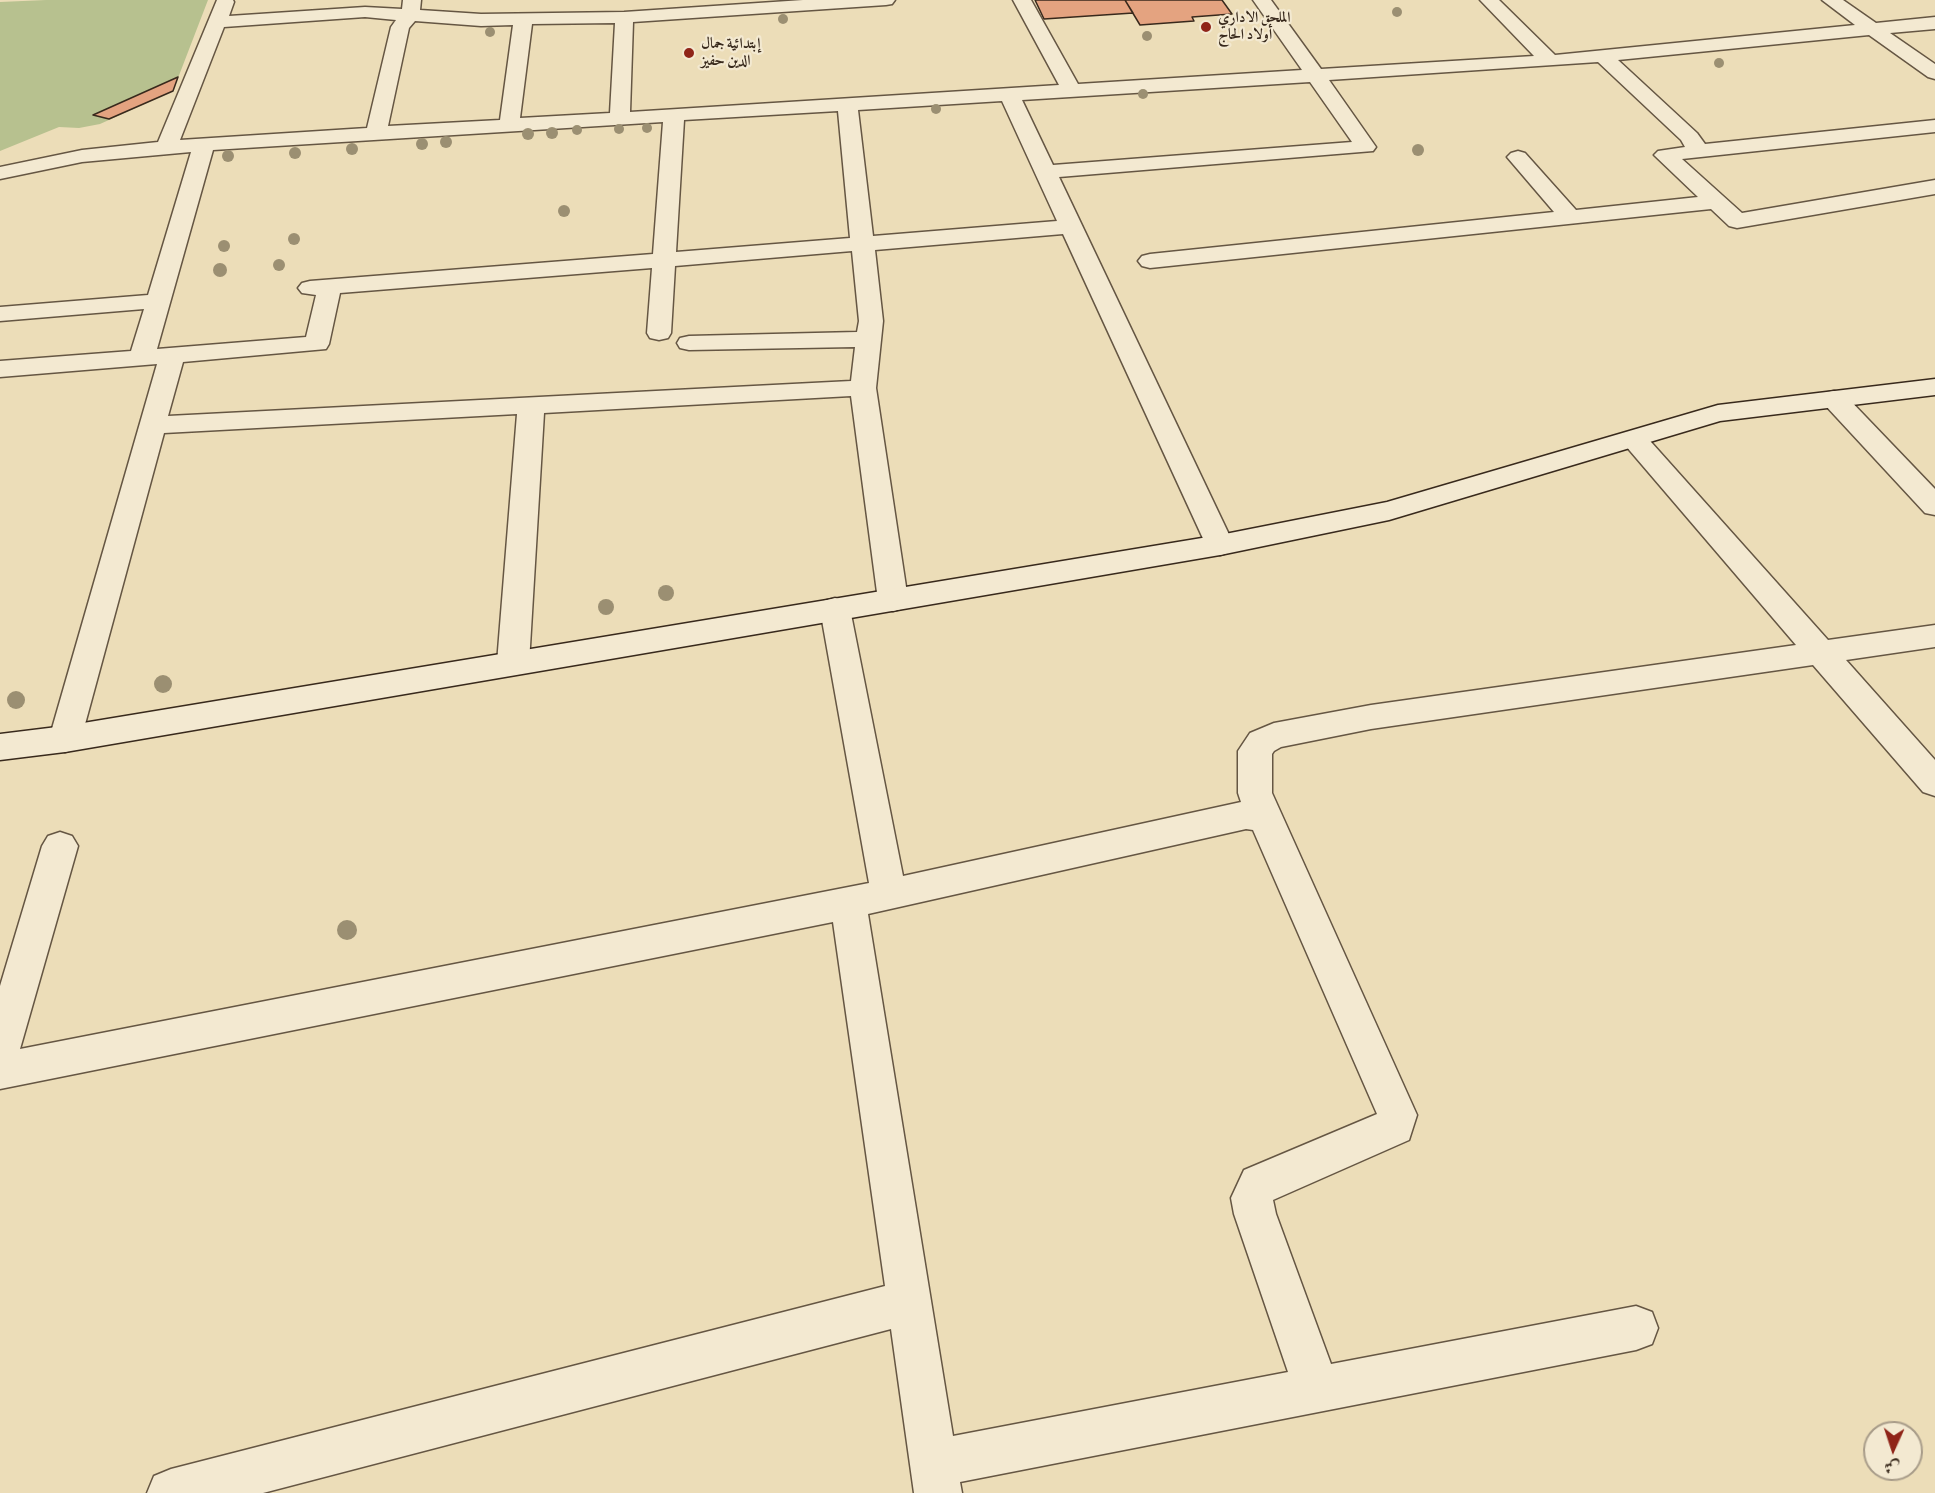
<!DOCTYPE html>
<html>
<head>
<meta charset="utf-8">
<style>
	body { margin:0 }
	#map { position:relative; width:1935px; height:1493px; overflow:hidden; background:#ecddb8; font-family:"Libre Bodoni",Amiri,serif }
	canvas { display:block }
	.north { position:absolute; left:1863px; top:1421px; width:60px; height:60px; box-sizing:border-box; background:#f3e9d1; border:2px solid #a89c89; border-radius:50%; rotate:183deg; font-size:16px; font-weight:700; line-height:24px; text-align:center; color:#38291c }
	.north::after { content:''; display:block; margin:auto; width:21px; height:27px; background:#8f2418; clip-path:polygon(50% 0,100% 100%,50% 72%,0 100%) }
</style>
</head>
<body>
<div id="map">
<canvas width="1935" height="1493"></canvas>
<div class="north">ش</div>
</div>
<script>
const ctx = document.querySelector('canvas').getContext('2d');
ctx.lineJoin = 'round';
function paint(path, color) {
  ctx.fillStyle = color;
  ctx.fill(path, 'evenodd');
}
function toPath(rows) {
  const path = new Path2D();
  for (const r of rows) {
    path.moveTo(r[0], r[1]);
    for (let i = 2; i < r.length; i += 2) path.lineTo(r[i], r[i + 1]);
  }
  return path;
}
function strokePath(path, color, width, dash) {
  ctx.strokeStyle = color;
  ctx.lineWidth = width;
  ctx.lineCap = dash ? 'butt' : 'round';
  ctx.setLineDash(dash || []);
  ctx.stroke(path);
}
function label(font, color, halo, rows, align = 'center') {
  ctx.font = font + ' "Libre Bodoni",Amiri,serif';
  ctx.lineWidth = 4.5;
  ctx.setLineDash([]);
  ctx.textBaseline = 'middle';
  ctx.strokeStyle = halo;
  ctx.fillStyle = color;
  for (const [text, x, y, turn = 0] of rows) {
    ctx.save();
    ctx.translate(x, y);
    ctx.rotate((+turn || 0) * Math.PI / 180);
    ctx.textAlign = isNaN(turn) ? turn : align;
    if (halo) ctx.strokeText(text, 0, 0);
    ctx.fillText(text, 0, 0);
    ctx.restore();
  }
}
paint(toPath([
	[46,0,208,0,173,91,100,124,79,128,59,127,0,151,0,2]
]), '#b7c18f');
const building = toPath([
	[1035,0,1125,0,1133,13,1044,19,1035,0],
	[1125,0,1222,0,1232,14,1192,17,1194,21,1140,25,1125,0],
	[178,77,173,91,109,119,93,115,178,77]
]);
paint(building, '#e4a380');
strokePath(building, '#38291c', 1.5);
const street = toPath([
	[217,0,233,0,234,2,229,16,365,7,402,9,403,0,421,0,420,10,481,14,624,12,803,0,895,0,892,4,886,5,633,22,630,112,1059,85,1013,0,1031,0,1078,84,1302,70,1253,0,1271,0,1321,69,1534,56,1480,0,1499,0,1555,55,1855,25,1822,0,1843,0,1876,23,1935,17,1935,29,1890,33,1935,64,1935,79,1928,77,1869,35,1618,60,1697,133,1705,144,1935,120,1935,132,1682,159,1742,213,1935,180,1935,194,1737,228,1729,226,1711,209,1150,268,1142,266,1138,261,1142,256,1150,254,1554,212,1507,157,1511,153,1518,151,1525,153,1576,210,1698,197,1654,155,1658,151,1685,147,1681,140,1598,62,1329,80,1376,147,1373,151,1059,177,1234,545,1230,552,1220,555,1210,552,1206,545,1063,234,875,250,883,321,876,388,908,600,904,608,893,611,882,608,878,600,851,396,544,413,529,663,524,671,513,675,502,671,497,663,517,414,164,433,81,739,77,748,65,752,53,748,49,739,157,364,0,377,0,361,131,351,144,309,0,321,0,307,148,295,191,152,82,162,0,179,0,167,82,150,158,142,217,0],
	[365,17,396,20,391,27,367,128,180,140,224,27,365,17],
	[415,21,481,26,513,25,500,120,388,126,409,28,415,21],
	[615,23,610,113,520,118,532,24,615,23],
	[1310,82,1352,142,1053,165,1022,100,1310,82],
	[1002,101,1057,221,873,236,858,110,1002,101],
	[838,111,850,238,676,252,684,120,838,111],
	[663,122,653,254,310,281,302,283,298,288,302,293,316,295,306,337,157,349,213,150,663,122],
	[852,251,859,321,857,332,689,336,680,338,677,343,680,348,689,350,855,347,851,381,168,416,183,362,326,349,329,344,340,293,652,268,647,333,650,338,659,340,668,338,671,333,675,266,852,251],
	[1834,391,1843,393,1935,489,1935,515,1925,513,1825,405,1821,399,1825,393,1834,391],
	[1634,431,1643,433,1828,640,1935,625,1935,647,1846,660,1935,760,1935,796,1923,792,1813,665,1371,729,1281,747,1274,751,1272,754,1272,793,1417,1115,1409,1140,1273,1200,1276,1214,1331,1364,1636,1306,1652,1312,1658,1328,1652,1344,1636,1350,960,1482,962,1493,914,1493,891,1329,263,1493,147,1493,154,1476,171,1469,885,1286,833,922,0,1089,0,986,42,846,48,836,60,832,72,836,78,846,20,1049,869,883,820,609,824,601,835,598,846,601,850,609,903,876,1241,802,1238,793,1238,751,1250,733,1274,723,1371,705,1796,645,1625,445,1621,439,1625,433,1634,431],
	[1246,829,1253,830,1377,1114,1244,1170,1231,1198,1234,1214,1288,1372,953,1436,868,914,1246,829]
]);
const secondary = toPath([
	[1935,379,1935,395,1720,421,1389,520,1220,555,65,752,0,760,0,734,65,726,1220,535,1387,502,1718,405,1935,379]
]);
strokePath(street, '#655643', 3);
strokePath(secondary, '#38291c', 3);
paint(street, '#f3e9d1');
paint(secondary, '#f3e9d1');
ctx.fillStyle = '#9b8f72';
for (const [x, y, r] of [
	[1397,12,5],
	[783,19,5],
	[490,32,5],
	[1147,36,5],
	[1719,63,5],
	[1143,94,5],
	[936,109,5],
	[647,128,5],
	[619,129,5],
	[577,130,5],
	[552,133,6],
	[528,134,6],
	[446,142,6],
	[422,144,6],
	[352,149,6],
	[1418,150,6],
	[295,153,6],
	[228,156,6],
	[564,211,6],
	[294,239,6],
	[224,246,6],
	[279,265,6],
	[220,270,7],
	[666,593,8],
	[606,607,8],
	[163,684,9],
	[16,700,9],
	[347,930,10]
]) {
  ctx.beginPath();
  ctx.arc(x, y, r, 0, 2 * Math.PI);
  ctx.fill();
}
for (const [x, y, r, color] of [
	[1206,27,6,"#8f2418"],
	[689,53,6,"#8f2418"]
]) {
  const dot = new Path2D();
  dot.arc(x, y, r, 0, 2 * Math.PI);
  ctx.fillStyle = color;
  ctx.fill(dot);
  strokePath(dot, '#f3e9d1', 2);
}
label('bold 15px', '#38291c', '#f3e9d1', [
	["الملحق الاداري",1218,18],
	["أولاد الحاج",1218,35],
	["إبتدائية جمال",701,44],
	["الدين حفيز",701,61]
], 'left');
</script>
</body>
</html>
